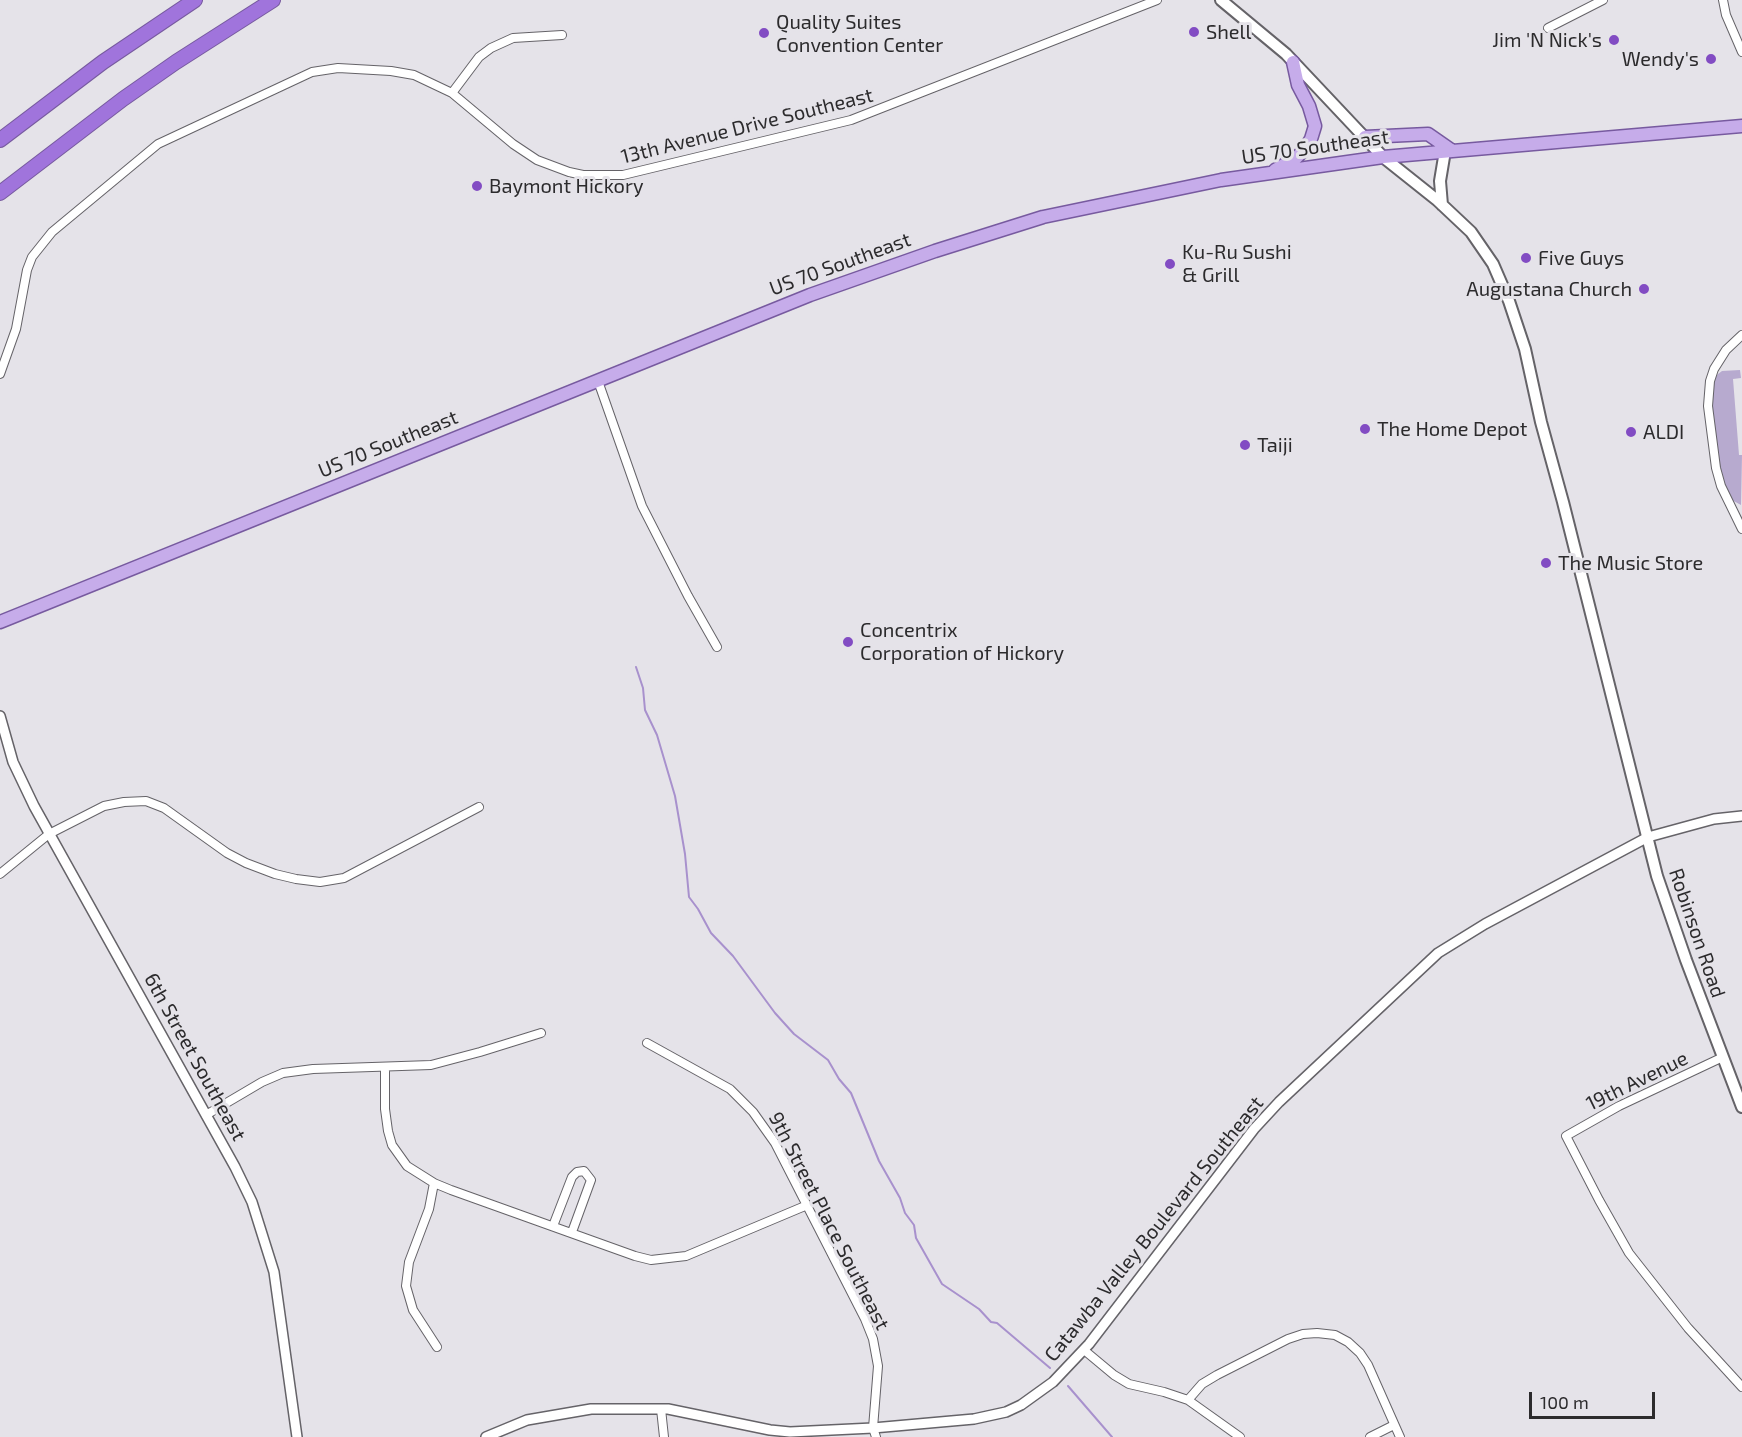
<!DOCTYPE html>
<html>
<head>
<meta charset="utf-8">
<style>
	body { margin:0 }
	#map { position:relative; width:1742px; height:1437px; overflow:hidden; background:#e5e3e9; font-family:"Exo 2",sans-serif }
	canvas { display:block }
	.scale { position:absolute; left:1529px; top:1392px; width:126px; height:27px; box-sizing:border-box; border:3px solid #2c2b2d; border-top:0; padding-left:8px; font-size:18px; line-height:21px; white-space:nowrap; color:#2c2b2d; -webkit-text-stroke:4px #e5e3e9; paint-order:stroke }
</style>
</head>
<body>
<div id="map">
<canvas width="1742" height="1437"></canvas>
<div class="scale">100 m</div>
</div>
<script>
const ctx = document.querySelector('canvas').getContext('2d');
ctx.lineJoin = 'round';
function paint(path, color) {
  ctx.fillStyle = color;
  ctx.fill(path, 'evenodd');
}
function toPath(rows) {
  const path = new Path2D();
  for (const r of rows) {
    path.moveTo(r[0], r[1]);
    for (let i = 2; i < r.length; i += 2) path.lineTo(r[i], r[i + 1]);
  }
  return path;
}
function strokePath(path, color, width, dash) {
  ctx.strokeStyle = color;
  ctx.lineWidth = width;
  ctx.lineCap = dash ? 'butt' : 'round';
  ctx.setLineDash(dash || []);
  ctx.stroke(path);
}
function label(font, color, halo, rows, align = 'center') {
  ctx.font = font + ' "Exo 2",sans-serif';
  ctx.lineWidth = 6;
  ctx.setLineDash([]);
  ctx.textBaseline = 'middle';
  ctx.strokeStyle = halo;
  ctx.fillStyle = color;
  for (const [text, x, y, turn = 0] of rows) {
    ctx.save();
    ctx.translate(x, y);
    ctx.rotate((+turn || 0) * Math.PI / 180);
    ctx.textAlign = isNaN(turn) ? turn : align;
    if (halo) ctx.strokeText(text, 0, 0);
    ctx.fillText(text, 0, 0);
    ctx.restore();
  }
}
paint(toPath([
	[1740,370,1741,378,1733,379,1739,455,1742,455,1741,505,1730,499,1721,475,1713,427,1711,392,1715,378,1718,374,1722,371]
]), '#b7aacf');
strokePath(toPath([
	[636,667,643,688,645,710,657,735,675,796,685,854,689,897,698,909,711,933,733,956,775,1013,794,1034,828,1060,839,1079,851,1093,879,1161,900,1198,905,1213,914,1225,916,1238,942,1284,979,1309,991,1322,997,1323,1050,1368],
	[1068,1386,1112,1437]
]), '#a891cd', 2);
const minor = toPath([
	[1723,0,1726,15,1742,52],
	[1548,28,1603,0],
	[452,93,479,57,491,48,513,38,562,35],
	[1742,335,1726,350,1714,369,1710,381,1708,406,1716,468,1721,486,1742,529],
	[0,374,16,329,27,270,32,257,52,232,158,144,312,72,338,68,391,71,414,75,452,93,513,144,537,160,569,172,583,175,623,175,851,120,1157,0],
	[598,381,642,506,688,596,717,647],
	[0,874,49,834,104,806,124,802,146,801,164,808,227,853,246,863,275,874,296,879,320,882,344,878,479,807],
	[647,1043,730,1089,753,1112,775,1143,865,1319,873,1339,878,1366,873,1428,876,1437],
	[1723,1057,1619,1106,1566,1136,1599,1200,1629,1253,1688,1328,1742,1387],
	[385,1067,385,1109,388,1131,392,1145,407,1166,434,1183,451,1190,635,1256,651,1260,686,1256,805,1206],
	[206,1115,262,1082,283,1073,313,1069,431,1065,480,1052,541,1033],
	[434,1183,429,1209,409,1262,406,1286,413,1310,437,1347],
	[553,1226,572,1177,577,1172,584,1171,591,1180,572,1232],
	[1084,1350,1114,1375,1129,1384,1164,1392,1188,1400,1240,1437],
	[1188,1400,1202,1384,1217,1375,1288,1339,1303,1334,1317,1333,1335,1335,1348,1342,1360,1353,1368,1365,1400,1437],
	[661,1409,664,1437],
	[1370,1437,1394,1425]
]);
const tertiary = toPath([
	[0,716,13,762,34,806,235,1167,252,1202,274,1272,297,1437],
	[486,1437,527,1420,591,1409,668,1409,770,1430,790,1432,873,1428,974,1419,1006,1412,1021,1405,1053,1382,1089,1344,1254,1129,1279,1102,1438,953,1485,924,1648,837,1714,819,1742,816]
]);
const secondary = toPath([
	[1221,0,1286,54,1383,157,1437,200,1471,232,1493,264,1509,301,1525,349,1541,422,1563,502,1657,876,1686,960,1742,1107],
	[1442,205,1440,181,1445,151]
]);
const primary = toPath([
	[1365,137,1428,134,1451,150],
	[1275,170,1296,158,1304,150,1311,139,1315,126,1309,106,1298,85,1293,62],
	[0,622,810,295,935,251,1043,217,1221,180,1383,157,1742,126]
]);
const motorway = toPath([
	[0,140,103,62,195,0],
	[0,193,123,99,176,62,273,0]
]);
strokePath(minor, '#656368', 10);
strokePath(tertiary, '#656368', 12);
strokePath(secondary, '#656368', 14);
strokePath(primary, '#775a9f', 15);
strokePath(motorway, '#775a9f', 16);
strokePath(minor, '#fff', 8);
strokePath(tertiary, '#fff', 9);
strokePath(secondary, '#fff', 10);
strokePath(primary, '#c6acea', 12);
strokePath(motorway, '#a074dc', 14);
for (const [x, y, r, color] of [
	[1194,32,6,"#824cc3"],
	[764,33,6,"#824cc3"],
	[1614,40,6,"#824cc3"],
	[1711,59,6,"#824cc3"],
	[477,186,6,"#824cc3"],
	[1526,258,6,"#824cc3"],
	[1170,264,6,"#824cc3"],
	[1644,289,6,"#824cc3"],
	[1365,429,6,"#824cc3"],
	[1631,432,6,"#824cc3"],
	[1245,445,6,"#824cc3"],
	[1546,563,6,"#824cc3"],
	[848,642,6,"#824cc3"]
]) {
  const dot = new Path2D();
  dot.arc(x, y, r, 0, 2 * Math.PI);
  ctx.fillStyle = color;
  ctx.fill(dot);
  strokePath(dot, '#e5e3e9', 2);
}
label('20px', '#2c2b2d', '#e5e3e9', [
	["Quality Suites",776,22],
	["Convention Center",776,45],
	["Shell",1206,32],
	["Jim 'N Nick's",1602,40,"right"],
	["Wendy's",1699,59,"right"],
	["Baymont Hickory",489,186],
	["Ku-Ru Sushi",1182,252],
	["& Grill",1182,275],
	["Five Guys",1538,258],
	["Augustana Church",1632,289,"right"],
	["The Home Depot",1377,429],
	["ALDI",1643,432],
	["Taiji",1257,445],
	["The Music Store",1558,563],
	["Concentrix",860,630],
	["Corporation of Hickory",860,653]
], 'left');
label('20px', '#2c2b2d', '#e5e3e9', [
	["13th Avenue Drive Southeast",747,126,-14],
	["US 70 Southeast",1315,147,-8],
	["US 70 Southeast",840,264,-20],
	["US 70 Southeast",388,444,-22],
	["Robinson Road",1697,933,71],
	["6th Street Southeast",195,1057,61],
	["19th Avenue",1637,1081,-26],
	["9th Street Place Southeast",829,1221,63],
	["Catawba Valley Boulevard Southeast",1154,1229,-51]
]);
</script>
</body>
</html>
